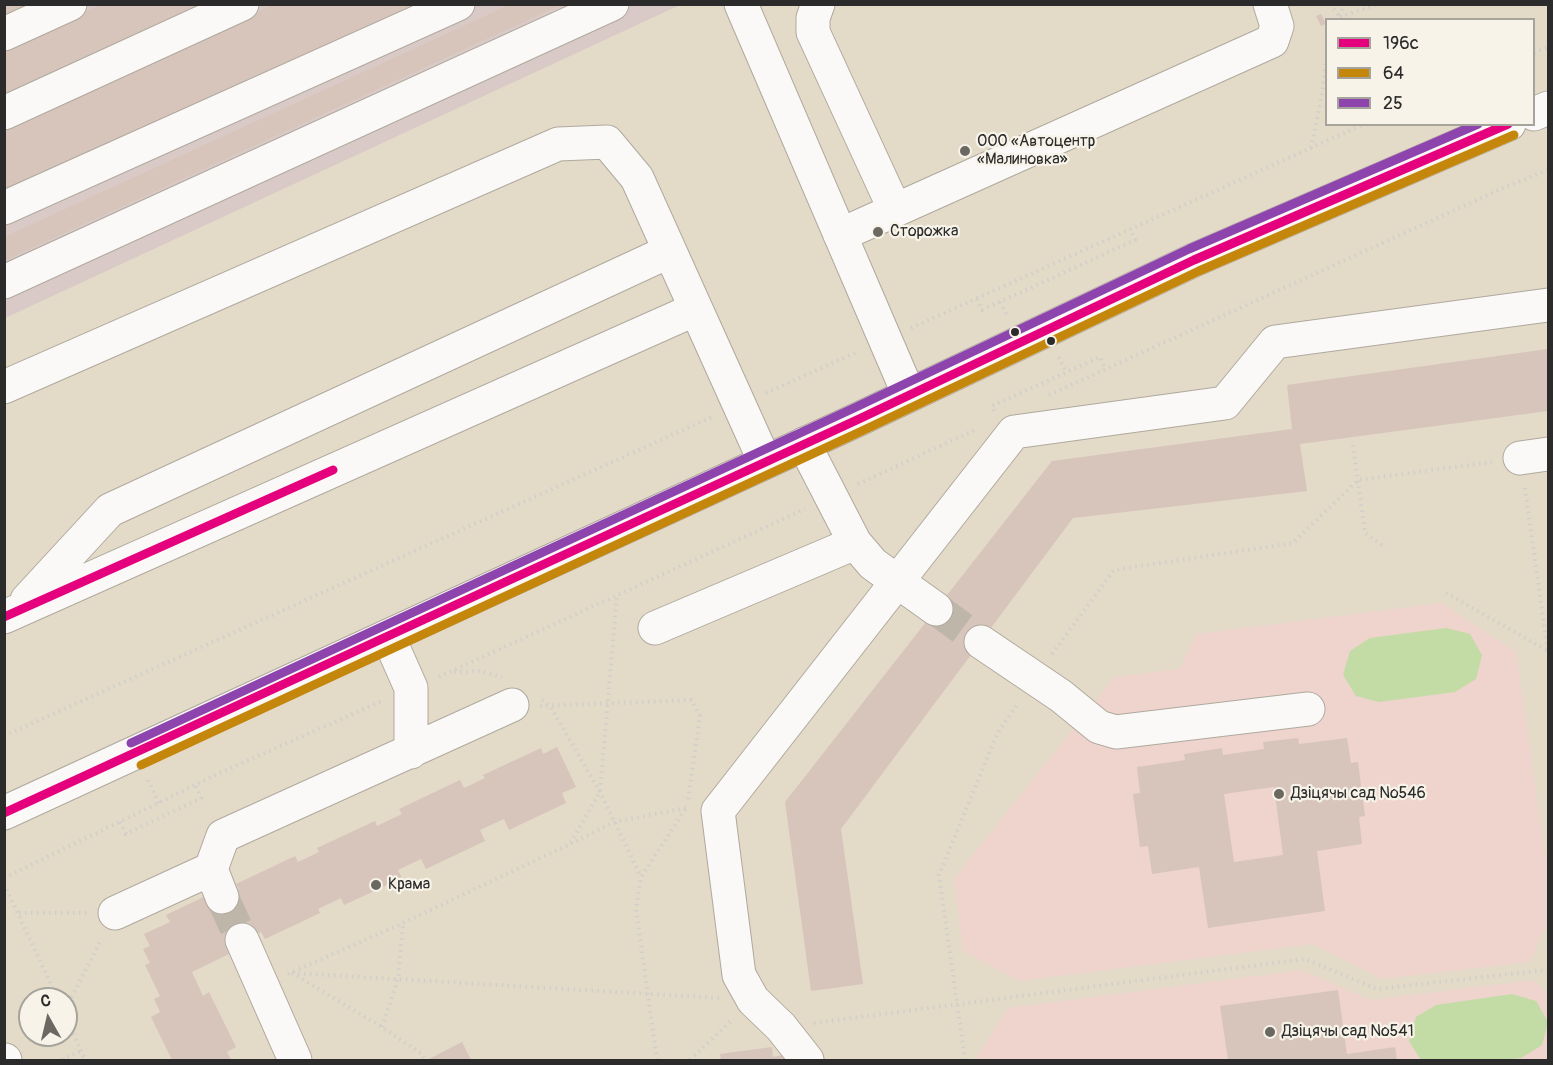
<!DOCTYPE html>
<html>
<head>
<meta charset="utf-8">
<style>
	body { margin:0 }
	#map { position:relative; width:1553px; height:1065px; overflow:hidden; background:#e3dac8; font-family:Pangolin,sans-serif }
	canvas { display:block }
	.frame { position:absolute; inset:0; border:6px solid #2b2b2b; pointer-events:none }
	.legend { position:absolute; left:1325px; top:18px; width:210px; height:108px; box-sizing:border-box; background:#f7f3e8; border:2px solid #a5a39c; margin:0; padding:8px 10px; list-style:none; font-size:18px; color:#2b2b2b }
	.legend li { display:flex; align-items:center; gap:12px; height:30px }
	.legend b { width:30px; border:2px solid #a5a39c }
	.north { position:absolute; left:18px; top:987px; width:60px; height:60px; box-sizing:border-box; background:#f7f3e8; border:2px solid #a5a39c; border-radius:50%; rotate:352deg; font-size:16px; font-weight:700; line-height:24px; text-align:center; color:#2b2b2b }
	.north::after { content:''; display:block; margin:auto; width:21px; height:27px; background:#6b6862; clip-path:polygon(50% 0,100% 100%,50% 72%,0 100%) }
</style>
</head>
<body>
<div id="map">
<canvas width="1553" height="1065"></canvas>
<div class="frame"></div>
<ul class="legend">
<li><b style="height:8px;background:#e5007d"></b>196с</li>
<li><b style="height:8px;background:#c4870b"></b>64</li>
<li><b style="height:8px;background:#8e44ad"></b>25</li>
</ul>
<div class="north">С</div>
</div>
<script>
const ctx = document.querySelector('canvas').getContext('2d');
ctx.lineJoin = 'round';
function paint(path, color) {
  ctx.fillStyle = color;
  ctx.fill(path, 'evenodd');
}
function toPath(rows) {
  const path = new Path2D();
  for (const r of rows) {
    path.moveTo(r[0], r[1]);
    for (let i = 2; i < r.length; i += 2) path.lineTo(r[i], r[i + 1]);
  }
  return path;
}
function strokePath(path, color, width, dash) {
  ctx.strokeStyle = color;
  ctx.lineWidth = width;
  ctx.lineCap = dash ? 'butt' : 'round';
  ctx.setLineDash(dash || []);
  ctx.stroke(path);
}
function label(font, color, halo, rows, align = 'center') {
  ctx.font = font + ' Pangolin,sans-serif';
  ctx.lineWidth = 4.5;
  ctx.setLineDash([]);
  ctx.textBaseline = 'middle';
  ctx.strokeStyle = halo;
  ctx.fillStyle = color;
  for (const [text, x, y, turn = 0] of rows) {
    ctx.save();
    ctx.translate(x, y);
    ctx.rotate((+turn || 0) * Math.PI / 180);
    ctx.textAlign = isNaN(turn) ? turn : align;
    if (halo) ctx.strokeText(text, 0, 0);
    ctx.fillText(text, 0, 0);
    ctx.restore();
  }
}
paint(toPath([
	[1441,603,1516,652,1548,873,1548,922,1530,962,1382,979,1312,944,1020,981,963,951,954,879,1115,677,1180,669,1196,634],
	[1302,970,1370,1000,1533,980,1548,994,1548,1060,978,1060,977,1057,1008,1008]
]), '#eed4cd');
paint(toPath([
	[5,4,680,5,5,318]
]), '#dacac7');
paint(toPath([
	[1446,628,1470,634,1482,655,1476,679,1455,692,1379,702,1356,696,1343,675,1350,651,1370,638],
	[1512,994,1536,1001,1548,1022,1542,1045,1521,1058,1502,1060,1421,1060,1409,1041,1416,1017,1436,1005]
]), '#c3dba5');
paint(toPath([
	[4,4,36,4,4,19],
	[103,4,212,4,4,98,4,49],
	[275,4,415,4,4,192,4,128],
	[511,4,563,4,4,261,4,237],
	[1321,14,1326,24,1321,26,1316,16],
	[1548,349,1548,411,1300,444,1307,491,1073,518,841,829,863,984,811,991,785,802,1052,461,1292,429,1287,385],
	[1298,738,1299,744,1347,738,1351,763,1358,762,1365,816,1359,817,1362,844,1317,851,1325,911,1208,928,1199,867,1152,874,1148,846,1140,847,1133,794,1140,793,1137,767,1185,760,1184,754,1222,748,1223,755,1264,749,1263,742],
	[1274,787,1283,855,1234,862,1224,794],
	[557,747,576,787,562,793,566,803,509,830,504,819,480,830,485,841,426,869,421,859,398,870,402,878,344,905,341,898,318,909,320,913,265,939,261,932,242,940,237,950,192,972,203,996,209,992,236,1047,227,1052,231,1060,172,1060,151,1017,160,1012,154,999,160,996,145,965,150,963,143,949,150,946,144,934,170,922,166,915,214,892,222,897,239,889,236,884,295,856,298,862,319,852,317,848,375,821,377,826,402,814,399,809,460,780,464,788,485,778,483,775,541,748,543,754],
	[1338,990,1347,1054,1395,1047,1397,1060,1314,1060,1314,1059,1304,1060,1228,1060,1220,1006],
	[462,1042,471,1060,430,1060,429,1059],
	[772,1047,773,1057,782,1055,783,1060,721,1060,720,1054]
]), '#d7c5bb');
strokePath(toPath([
	[936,609,981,642],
	[222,897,242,940]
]), '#beb7a9', 33, [33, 16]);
const minor = toPath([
	[741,4,909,395],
	[818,4,813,18,813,32,895,210],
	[4,34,70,4],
	[4,113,242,4],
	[4,208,458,4],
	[840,235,1272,41,1277,26,1270,4],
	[4,282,612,4],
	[4,387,558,144,607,142,637,178,765,462],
	[804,444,855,543,873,564,936,609],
	[1520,458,1548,454],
	[27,600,110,510,670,251],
	[4,617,696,309],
	[655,628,855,543],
	[388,636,411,688,411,752],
	[981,642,1061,696,1099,727,1116,732,1308,709],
	[222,897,211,869,223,836,512,705],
	[115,913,211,869],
	[242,940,295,1060],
	[807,1060,781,1027,753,1000,739,975,718,811,1014,432,1225,403,1275,342,1548,305]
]);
const major = toPath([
	[1534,114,1548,108],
	[4,813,859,419,1194,260,1509,124],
	[4,1060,5,1060]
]);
strokePath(minor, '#afa99e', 35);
strokePath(major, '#afa99e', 35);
strokePath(toPath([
	[1330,4,1340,17,1339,20],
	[1340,16,1344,4],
	[1340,17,1378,4],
	[1534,53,1548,47],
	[1311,148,1321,99,1326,61],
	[977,299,982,310,1135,240,1130,229],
	[1000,302,1008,317],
	[911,328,1364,124],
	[1059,357,1066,372],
	[766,393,857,352],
	[1049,395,1510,185,1548,170],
	[994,411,992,406,1100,357,1106,369],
	[1353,445,1365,533,1385,547],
	[858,484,977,429],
	[1525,488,1548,654],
	[1446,593,1548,651],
	[1052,654,1114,570,1293,543,1358,480,1492,462],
	[454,672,479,671,502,677],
	[439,677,805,509],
	[542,700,550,706,600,792,641,877],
	[540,706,691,700,700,716,688,801],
	[4,736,712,417],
	[148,780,159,803],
	[120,822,126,834,201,798,196,786],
	[571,844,614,822,686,808],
	[4,878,222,772,382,701],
	[4,884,58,999],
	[19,913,87,913],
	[292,973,719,998],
	[292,973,382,1027,422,1054,425,1060],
	[288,974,403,923,570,844,600,792,617,595],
	[66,1008,101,940],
	[66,1017,85,1060],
	[814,1023,1305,959,1377,989,1548,970],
	[382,1027,398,979,403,924],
	[64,1060,63,1059,81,1051],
	[657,1060,636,909,641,877,687,807],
	[690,1060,731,1021],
	[965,1060,939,875,997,734,1019,702]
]), '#d1cfca', 4, [1.5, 4.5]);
strokePath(minor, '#fbf9f7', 33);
strokePath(major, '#fbf9f7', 33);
strokePath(toPath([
	[4,617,333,470],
	[4,813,859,419,1194,260,1508,124]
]), '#e5007d', 9);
strokePath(toPath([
	[141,765,864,430,1199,271,1514,135]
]), '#c4870b', 9);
strokePath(toPath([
	[131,743,854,408,1189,249,1478,124]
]), '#8e44ad', 9);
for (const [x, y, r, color] of [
	[965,151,6,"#6b6862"],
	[878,232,6,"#6b6862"],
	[1015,332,5,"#2b2b2b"],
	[1051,341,5,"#2b2b2b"],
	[1279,794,6,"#6b6862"],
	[376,885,6,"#6b6862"],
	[1270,1032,6,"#6b6862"]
]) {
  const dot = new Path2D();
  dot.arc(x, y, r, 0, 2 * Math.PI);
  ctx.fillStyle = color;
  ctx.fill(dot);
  strokePath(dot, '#f7f3e8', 2);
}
label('16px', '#2b2b2b', '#f7f3e8', [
	["ООО «Автоцентр",977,142],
	["«Малиновка»",977,160],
	["Сторожка",890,232],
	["Дзіцячы сад №546",1291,794],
	["Крама",388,885],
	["Дзіцячы сад №541",1282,1032]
], 'left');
</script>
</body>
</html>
